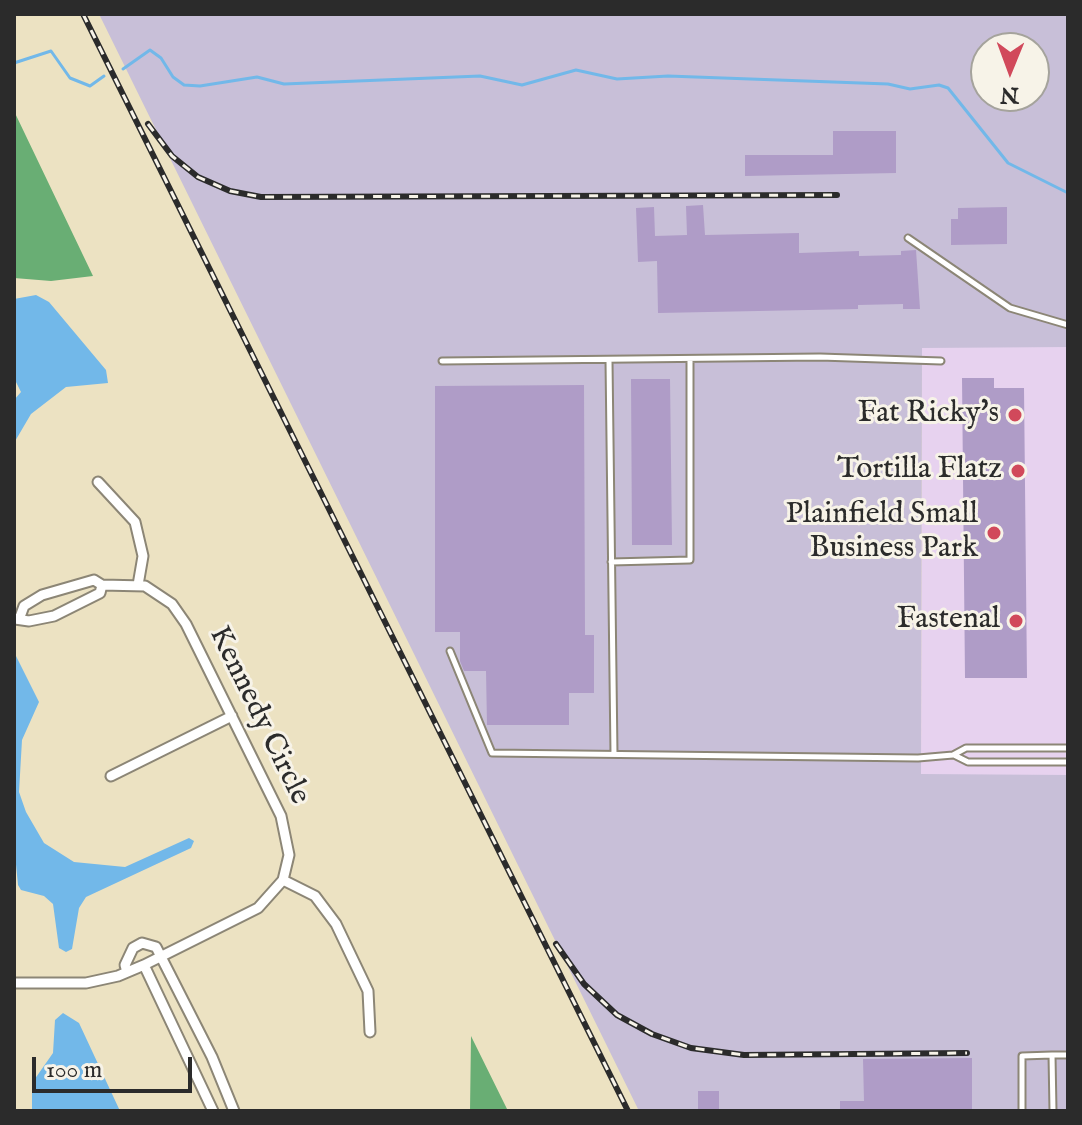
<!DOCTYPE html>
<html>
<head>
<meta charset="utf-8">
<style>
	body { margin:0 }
	#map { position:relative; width:1082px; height:1125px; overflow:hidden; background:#ece2c2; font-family:"IM FELL English",serif }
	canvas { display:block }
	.frame { position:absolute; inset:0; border:16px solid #2b2b2b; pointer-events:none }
	.north { position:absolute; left:970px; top:32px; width:80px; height:80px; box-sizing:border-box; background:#f7f3e8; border:2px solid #a5a39c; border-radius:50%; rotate:181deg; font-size:22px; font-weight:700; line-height:32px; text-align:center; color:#2b2b2b }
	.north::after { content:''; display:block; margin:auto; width:28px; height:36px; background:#d1495b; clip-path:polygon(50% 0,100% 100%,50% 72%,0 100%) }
	.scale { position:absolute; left:32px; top:1057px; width:160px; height:36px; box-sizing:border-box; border:4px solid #2b2b2b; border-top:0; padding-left:10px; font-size:24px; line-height:28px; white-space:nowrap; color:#2b2b2b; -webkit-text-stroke:6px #f7f3e8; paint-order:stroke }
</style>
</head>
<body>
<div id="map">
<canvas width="1082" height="1125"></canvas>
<div class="frame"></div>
<div class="north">N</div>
<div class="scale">100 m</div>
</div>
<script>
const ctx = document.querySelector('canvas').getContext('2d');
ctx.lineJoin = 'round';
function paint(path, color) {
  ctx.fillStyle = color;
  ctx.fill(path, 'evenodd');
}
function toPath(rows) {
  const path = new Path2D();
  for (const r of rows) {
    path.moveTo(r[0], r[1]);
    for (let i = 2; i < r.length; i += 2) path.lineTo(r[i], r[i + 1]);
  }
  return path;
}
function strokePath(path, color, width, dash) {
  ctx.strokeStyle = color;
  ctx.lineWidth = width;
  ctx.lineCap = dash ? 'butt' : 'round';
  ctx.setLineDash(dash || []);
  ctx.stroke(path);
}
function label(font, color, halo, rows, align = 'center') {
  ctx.font = font + ' "IM FELL English",serif';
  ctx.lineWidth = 6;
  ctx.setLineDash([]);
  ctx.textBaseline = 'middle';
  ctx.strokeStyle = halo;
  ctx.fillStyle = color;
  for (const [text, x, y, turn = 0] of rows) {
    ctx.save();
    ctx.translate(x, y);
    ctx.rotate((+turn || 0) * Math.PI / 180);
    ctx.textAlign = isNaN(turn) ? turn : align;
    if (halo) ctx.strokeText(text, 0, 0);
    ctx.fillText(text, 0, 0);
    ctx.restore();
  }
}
paint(toPath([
	[922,347,1068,347,1068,775,921,775]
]), '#e7d2ef');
paint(toPath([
	[99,14,1068,14,1068,347,922,348,921,774,1068,775,1068,1111,639,1111],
	[986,48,1034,48,1034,96,986,96]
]), '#c8bfd8');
paint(toPath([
	[14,111,93,276,51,281,14,278],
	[471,1036,508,1111,470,1111]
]), '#69ae74');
paint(toPath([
	[36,295,49,302,106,370,108,383,66,387,31,414,14,443,14,400,21,392,14,378,14,299],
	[14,652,39,702,22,740,19,792,26,812,44,843,74,862,125,867,189,838,194,841,191,848,86,897,79,908,72,949,66,952,59,948,53,904,44,896,21,890,18,885,14,844],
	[63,1013,79,1023,120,1111,32,1111,32,1083,53,1053,55,1020]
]), '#72b8e9');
strokePath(toPath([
	[14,63,51,51,70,78,90,86,104,76],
	[123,69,150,50,161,58,173,77,184,85,200,86,257,77,284,84,480,76,522,85,576,70,617,79,668,76,888,84,910,89,939,85,948,88,1008,163,1068,193]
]), '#72b8e9', 3);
paint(toPath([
	[833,131,896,131,896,173,745,176,745,155,833,155],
	[703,205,705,235,799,233,799,253,859,251,859,256,901,255,901,251,916,250,920,309,903,309,903,304,858,305,858,309,658,313,657,261,638,262,636,208,654,207,655,236,687,235,686,206],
	[1007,207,1007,244,951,245,951,219,958,219,958,208],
	[962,378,994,378,994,388,1024,388,1027,678,965,678],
	[631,379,670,379,672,545,632,545],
	[584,385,585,635,594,635,594,693,569,693,569,725,487,725,486,671,464,671,460,661,460,632,435,632,435,386],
	[972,1058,972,1111,840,1111,840,1101,864,1101,863,1059],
	[698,1091,719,1091,719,1111,698,1111]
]), '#af9cc7');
const lane = toPath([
	[908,238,1010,308,1068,325],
	[442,361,820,357,941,361],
	[609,361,614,754],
	[611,562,690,560,690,360],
	[450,651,492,753,918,758,953,755,966,748,1068,748],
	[954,755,968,762,1068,762],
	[1022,1111,1022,1056,1052,1055],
	[1053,1111,1052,1055,1068,1055]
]);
const street = toPath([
	[98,482,135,522,143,556,138,585],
	[15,619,29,621,54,616,100,593,102,585],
	[111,776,232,716],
	[283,880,315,896,336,924,368,991,370,1032],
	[144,965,213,1111],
	[127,972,125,965,133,948,142,943,156,947,212,1057,234,1111],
	[14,983,86,983,118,976,144,965,258,908,283,880,289,855,281,816,186,624,172,604,145,586,102,585,94,580,42,595,24,606,20,617]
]);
strokePath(lane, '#8c8676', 9);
strokePath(street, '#8c8676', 13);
strokePath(lane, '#fff', 5);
strokePath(street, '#fff', 9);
const rail = toPath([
	[83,14,628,1111],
	[148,124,172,156,198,177,230,191,261,197,837,195],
	[556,944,584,984,617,1015,652,1034,691,1048,744,1055,967,1053]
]);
strokePath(rail, '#2b2b2b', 6);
strokePath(rail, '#f7f3e8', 3, [9]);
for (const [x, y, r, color] of [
	[1015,415,8,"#d1495b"],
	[1018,471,8,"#d1495b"],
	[994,533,8,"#d1495b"],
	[1016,621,8,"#d1495b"]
]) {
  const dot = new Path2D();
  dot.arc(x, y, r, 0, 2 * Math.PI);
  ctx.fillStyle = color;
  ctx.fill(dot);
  strokePath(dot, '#f7f3e8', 3);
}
label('30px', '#2b2b2b', '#f7f3e8', [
	["Fat Ricky's",999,415],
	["Tortilla Flatz",1002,471],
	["Plainfield Small",978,516],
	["Business Park",978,550],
	["Fastenal",1000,621]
], 'right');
label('30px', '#2b2b2b', '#f7f3e8', [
	["Kennedy Circle",258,716,64]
]);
</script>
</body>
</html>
